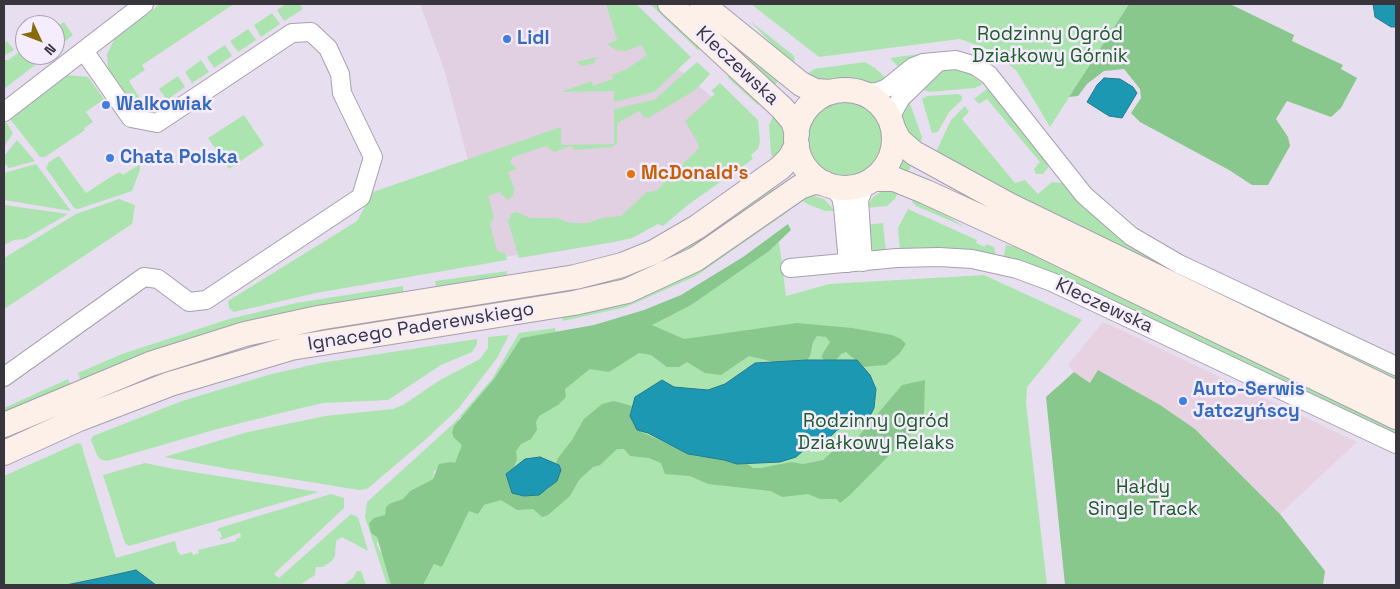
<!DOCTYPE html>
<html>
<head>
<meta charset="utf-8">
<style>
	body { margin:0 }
	#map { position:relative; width:1400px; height:589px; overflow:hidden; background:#e7dff0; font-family:"Space Grotesk",sans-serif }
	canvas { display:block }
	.frame { position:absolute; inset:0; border:5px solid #38353c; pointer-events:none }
	.north { position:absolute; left:15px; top:15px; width:50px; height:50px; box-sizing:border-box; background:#f5ecfe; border:1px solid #a9a3b0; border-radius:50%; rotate:133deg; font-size:14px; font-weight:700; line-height:20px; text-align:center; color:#38353c }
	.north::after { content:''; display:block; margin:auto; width:18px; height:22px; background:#896c0a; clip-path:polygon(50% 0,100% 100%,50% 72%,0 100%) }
</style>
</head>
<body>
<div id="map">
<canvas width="1400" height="589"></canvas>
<div class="frame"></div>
<div class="north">N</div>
</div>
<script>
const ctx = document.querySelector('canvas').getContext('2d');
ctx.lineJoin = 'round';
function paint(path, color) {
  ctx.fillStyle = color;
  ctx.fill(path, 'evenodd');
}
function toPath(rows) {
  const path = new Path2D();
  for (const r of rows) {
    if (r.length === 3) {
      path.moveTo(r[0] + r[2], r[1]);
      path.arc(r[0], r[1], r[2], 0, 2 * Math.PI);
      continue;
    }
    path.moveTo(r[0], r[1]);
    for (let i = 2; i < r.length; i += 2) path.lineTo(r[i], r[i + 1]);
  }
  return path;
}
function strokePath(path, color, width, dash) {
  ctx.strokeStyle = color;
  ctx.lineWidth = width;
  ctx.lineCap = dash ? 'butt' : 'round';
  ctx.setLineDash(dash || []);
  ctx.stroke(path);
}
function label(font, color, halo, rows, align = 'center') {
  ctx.font = font + ' "Space Grotesk",sans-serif';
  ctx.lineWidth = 5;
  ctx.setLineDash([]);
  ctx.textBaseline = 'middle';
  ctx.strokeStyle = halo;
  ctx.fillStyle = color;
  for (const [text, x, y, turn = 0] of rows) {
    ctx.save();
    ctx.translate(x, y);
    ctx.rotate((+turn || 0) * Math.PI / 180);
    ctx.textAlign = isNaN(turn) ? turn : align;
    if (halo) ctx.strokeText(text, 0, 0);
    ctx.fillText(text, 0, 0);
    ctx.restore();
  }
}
paint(toPath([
	[420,4,622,4,662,55,724,107,676,207,622,236,494,259,444,69]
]), '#e1d0e1');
paint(toPath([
	[1102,323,1108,324,1357,442,1280,514,1195,429,1098,370,1091,383,1074,372,1068,365]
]), '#e7d2e1');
paint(toPath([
	[160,4,234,4,142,65,145,70,129,81,143,103,148,100,153,107,147,111,131,103,108,71,107,54,115,38],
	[286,4,300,4,303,9,284,21,277,10],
	[606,4,636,4,691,57,654,92,614,102,614,91,561,92,592,81,593,86,613,79,612,75,627,69,647,55,641,45,626,51,616,50,607,44,617,40],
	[650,4,659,4,702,46,698,50],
	[683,4,689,4,780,79,773,87],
	[751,4,1129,4,1050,127,1016,70,987,49,960,39,819,57],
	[272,13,280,24,261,37,254,25],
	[750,21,793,55,795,59,792,65],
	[64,22,73,35,55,49,55,28],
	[248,29,256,40,238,52,230,41],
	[7,41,14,50,4,56,4,43],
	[225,45,232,56,214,68,207,57],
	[25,48,25,55,48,55,4,89,4,60,8,60],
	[928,53,901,70,890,58],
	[597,57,594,63,583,66,576,62],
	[201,60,209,72,192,83,185,72],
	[697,62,710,74,703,82,694,91,648,118,643,117,640,111,617,123,617,143,612,147,574,150,571,146,554,152,546,146,513,157,510,162,517,169,508,172,514,188,513,196,508,200,499,192,488,196,494,217,490,224,497,251,505,253,507,260,316,293,234,312,229,308,228,301,357,221,373,192,561,127,561,145,614,144,614,109,654,100],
	[865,62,875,68,888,80,870,84,849,79,820,81,804,76,814,69],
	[949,69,969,73,983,84,975,88,929,92,919,88,934,74],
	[67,75,88,77,104,99,86,112,93,122,84,128,85,130,45,157,40,157,10,119],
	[731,75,762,100,758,105,727,77],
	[178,76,185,87,167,100,159,89],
	[720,83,758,120,760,142,758,149,751,155,753,159,689,204,663,226,658,224,632,238,614,242,519,258,508,221,512,213,517,212,530,218,557,218,571,223,588,223,602,218,621,216,647,192,656,191,698,149,699,145,685,121,715,94,711,91],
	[988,88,1047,161,1048,168,1043,174,1036,174,1034,169,1040,162,987,99,979,104,974,99],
	[958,94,962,96,962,100,949,112,938,132,932,133,922,99,927,96],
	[845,138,39],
	[909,101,922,137,920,148,903,125,902,114],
	[965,106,969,112,962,119,1015,183,1025,180,1038,194,1052,182,1062,183,1082,203,1396,373,1396,384,934,156,951,120],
	[775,112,781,118,786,135,784,148,775,160,771,154,769,125],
	[244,115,264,145,229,169,208,138],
	[6,122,13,133,4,147,4,124],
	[17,140,35,161,9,168,5,164,4,156],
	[59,156,86,193,109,178,120,172,123,175,140,164,140,170,132,191,78,209,74,208,46,168,49,162],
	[902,157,913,162,907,174,897,168],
	[36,164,71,211,4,200,4,173],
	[771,185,776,193,704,245,633,280,421,320,420,310,575,286],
	[884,190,899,190,895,199,887,206,866,208,873,197],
	[809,195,824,199,835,211,825,211,807,204,799,197],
	[914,197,924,202,965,227,916,206,912,202],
	[119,199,135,205,132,224,4,309,4,258,76,214],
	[4,205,68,214,25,239,14,240,4,245],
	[785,206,789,211,696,276,626,307,563,321,562,317],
	[908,209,977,240,976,243,985,247,986,244,994,247,996,256,900,251,898,228],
	[883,223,886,252,877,252,869,247,865,225],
	[779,241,786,296,829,284,984,275,1082,320,1027,387,1026,403,1047,585,423,585,434,564,442,567,526,387,748,265],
	[1006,245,1036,251,1396,426,1396,437,1003,259],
	[508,271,505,277,437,291,435,281],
	[403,286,404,296,81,382,78,373,122,354,229,319,296,303],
	[555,328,556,332,521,338,494,379,466,414,459,418,454,438,462,445,462,449,455,464,434,471,433,479,410,491,403,499,391,503,385,515,380,518,377,545,383,556,391,585,387,585,365,517,367,502,453,424,492,379,519,333],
	[509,335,497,358,458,409,425,440,367,489,359,490,229,469,164,457,248,432,325,416,393,409,403,405,440,380,480,359,488,348,488,337],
	[477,339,477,344,472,352,441,365,388,400,323,403,293,410,217,429,107,461,100,459,97,455,91,440,93,436,182,401,268,375,320,363],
	[68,379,71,386,4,416,4,408],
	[78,443,81,444,116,558,175,541,178,552,181,555,192,552,193,555,199,553,198,550,236,541,236,539,241,537,240,533,221,540,219,538,222,537,220,531,217,531,219,528,331,494,344,498,344,508,274,574,279,578,351,514,358,517,368,551,342,537,336,541,335,556,332,561,323,567,316,567,315,575,300,585,156,585,136,570,66,585,4,585,4,476],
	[145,463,174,469,319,492,129,546,125,543,103,475],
	[357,571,361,571,366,585,343,585,353,578]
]), '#ace4af');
paint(toPath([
	[1129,4,1230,4,1294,35,1292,41,1343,65,1341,69,1357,78,1341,108,1331,117,1287,101,1276,119,1288,137,1290,146,1268,185,1252,185,1229,170,1140,122,1131,113,1141,98,1140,89,1124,69,1104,71,1087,84,1078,96,1069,97],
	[788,224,791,230,769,251,691,305,652,325,684,339,797,323,852,328,892,335,901,339,906,344,899,354,886,365,872,366,864,367,846,352,841,354,836,360,825,360,822,358,822,355,830,342,826,337,817,336,813,342,810,356,807,360,774,362,749,356,721,375,705,373,687,362,679,367,667,367,651,355,639,353,609,372,590,369,565,389,566,397,558,405,539,416,536,422,537,430,531,439,521,444,516,451,517,459,514,467,506,474,512,493,546,491,557,481,559,476,559,465,556,463,558,458,572,440,584,419,602,404,614,401,632,406,630,416,637,430,695,456,724,460,737,464,746,463,753,468,761,468,791,462,803,464,823,460,834,450,837,440,842,436,852,444,902,385,925,380,924,413,913,431,850,495,840,503,837,499,820,499,808,494,782,497,771,491,708,484,690,476,665,474,661,463,649,458,630,456,624,449,617,449,600,465,593,467,579,480,570,496,548,515,542,517,533,509,517,510,501,500,484,505,478,514,469,511,442,567,434,564,423,585,391,585,377,537,371,533,369,523,374,518,385,515,386,507,391,503,403,499,410,491,433,479,439,464,451,462,455,463,462,445,454,438,452,433,454,426,494,379,521,338,594,325,644,310,681,295,743,257],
	[1098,370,1160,405,1195,429,1280,514,1325,571,1323,585,1065,585,1046,397,1074,372,1090,383]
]), '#88c88c');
const water = toPath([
	[1373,4,1396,4,1396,27,1391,27,1375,17,1373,4],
	[1104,78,1120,79,1133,87,1137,93,1122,118,1109,116,1087,102,1097,85,1104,78],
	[807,360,857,360,870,375,876,389,874,408,870,416,857,426,846,426,837,430,824,443,811,444,796,457,780,462,737,464,724,460,688,454,648,433,637,430,630,416,635,397,662,380,674,387,708,390,725,384,755,363,807,360],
	[540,457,559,465,561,470,557,481,539,495,524,496,512,493,506,474,525,459,540,457],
	[136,570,156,585,66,585,100,578,136,570]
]);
paint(water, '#1d98b3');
strokePath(water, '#257a8f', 1);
const minor = toPath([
	[862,93,877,92,887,88,913,67,923,63,956,60,976,66,989,75,1084,195,1131,236,1179,264,1396,366],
	[4,112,144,4],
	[891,123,893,112,901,98,938,62],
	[832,186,841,197,843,207,848,263],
	[863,262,859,200,866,183],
	[790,268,897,258,939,257,972,259,1017,269,1052,282,1396,444],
	[4,377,144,277,158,279,189,302,206,300,361,197,373,157,342,93,340,74,328,48,311,32,292,33,157,123,131,118,84,51]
]);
const secondary = toPath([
	[670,4,782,108,793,121,797,134],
	[702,4,801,84,815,91,832,92],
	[845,139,49],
	[893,128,899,140,914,153,1009,205,1396,393],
	[873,179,894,179,926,192,1035,242,1396,417],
	[4,425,150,364,245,334,318,318,575,277,622,265,654,252,697,227,780,168,790,158,797,145],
	[4,453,79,419,170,384,291,348,574,303,627,291,696,259,800,187,814,182,824,183]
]);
strokePath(minor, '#a79faf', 20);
strokePath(secondary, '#a79faf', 26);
strokePath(minor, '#fff', 18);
strokePath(secondary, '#fcf0e8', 24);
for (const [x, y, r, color] of [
	[507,39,5,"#3f7fe0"],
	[106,105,5,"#3f7fe0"],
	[110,158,5,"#3f7fe0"],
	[631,174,5,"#e8710a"],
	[1183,401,5,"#3f7fe0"]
]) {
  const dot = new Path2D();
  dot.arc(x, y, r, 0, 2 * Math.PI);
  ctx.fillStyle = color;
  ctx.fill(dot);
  strokePath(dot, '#f5ecfe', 2);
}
label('19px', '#1b5e26', '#f5ecfe', [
	["Rodzinny Ogród",1050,35],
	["Działkowy Górnik",1050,57],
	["Rodzinny Ogród",876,422],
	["Działkowy Relaks",876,444],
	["Hałdy",1143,488],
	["Single Track",1143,510]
]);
label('bold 19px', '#366cbe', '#f5ecfe', [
	["Lidl",517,39],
	["Walkowiak",116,105],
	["Chata Polska",120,158],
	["Auto-Serwis",1193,390],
	["Jatczyńscy",1193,412]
], 'left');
label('19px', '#38353c', '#f5ecfe', [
	["Kleczewska",737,66,43],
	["Kleczewska",1104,306,25],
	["Ignacego Paderewskiego",421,327,-9]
]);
label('bold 19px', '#c56008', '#f5ecfe', [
	["McDonald's",641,174]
], 'left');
</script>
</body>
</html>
